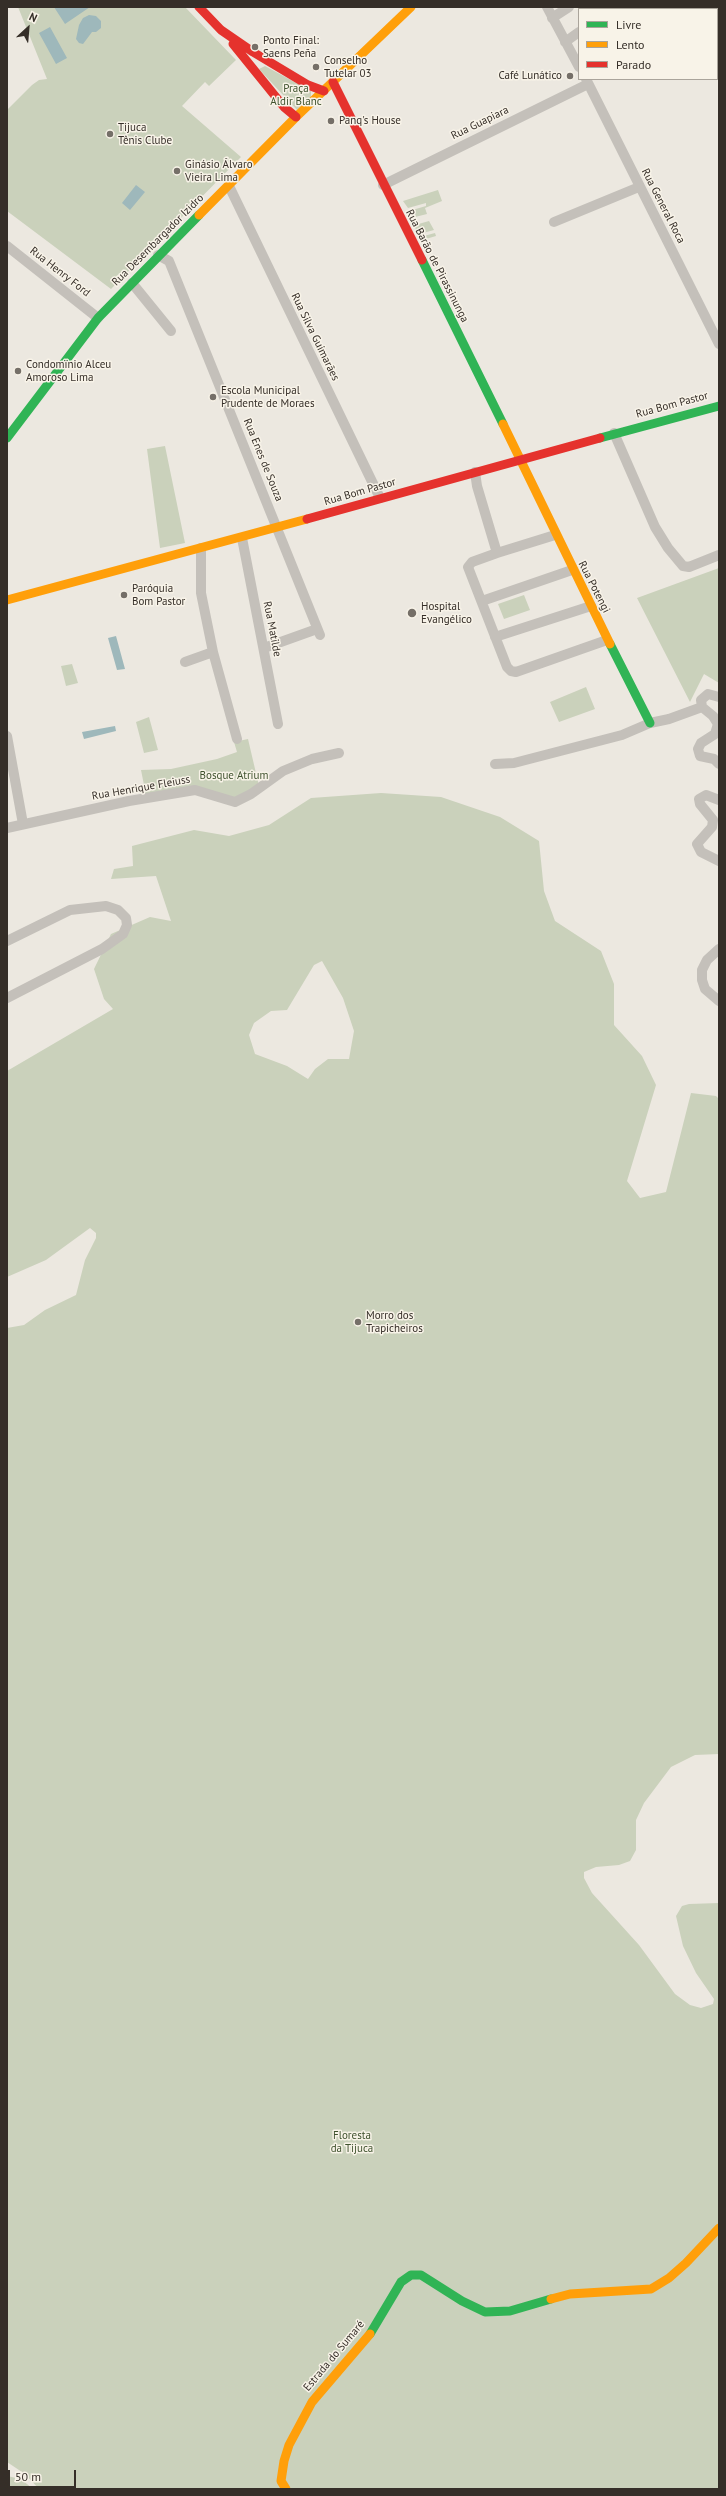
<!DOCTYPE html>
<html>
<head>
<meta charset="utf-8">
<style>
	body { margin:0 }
	#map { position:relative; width:726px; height:2496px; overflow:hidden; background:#ece8e0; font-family:"PT Sans",sans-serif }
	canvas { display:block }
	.frame { position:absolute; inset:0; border:8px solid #352e28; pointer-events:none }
	.legend { position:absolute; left:578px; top:8px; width:140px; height:72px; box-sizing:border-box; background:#f8f3e8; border:1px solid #aaa49b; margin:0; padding:5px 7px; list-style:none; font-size:12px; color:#352e28 }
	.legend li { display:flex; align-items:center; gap:8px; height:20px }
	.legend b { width:20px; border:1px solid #aaa49b }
	.north { position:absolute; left:8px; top:8px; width:40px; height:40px; -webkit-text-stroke:3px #f8f3e8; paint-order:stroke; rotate:26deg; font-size:11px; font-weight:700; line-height:16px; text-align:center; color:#352e28 }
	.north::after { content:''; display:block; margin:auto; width:14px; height:18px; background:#352e28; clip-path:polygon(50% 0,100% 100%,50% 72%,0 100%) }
	.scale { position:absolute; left:8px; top:2470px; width:68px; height:18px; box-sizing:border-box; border:2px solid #352e28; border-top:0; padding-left:5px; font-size:12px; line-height:14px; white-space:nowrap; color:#352e28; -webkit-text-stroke:3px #f8f3e8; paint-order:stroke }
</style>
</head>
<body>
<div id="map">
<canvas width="726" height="2496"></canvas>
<div class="frame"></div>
<ul class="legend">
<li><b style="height:5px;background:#30b455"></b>Livre</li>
<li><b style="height:5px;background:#ff9f0a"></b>Lento</li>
<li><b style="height:5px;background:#e5322d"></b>Parado</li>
</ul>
<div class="north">N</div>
<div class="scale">50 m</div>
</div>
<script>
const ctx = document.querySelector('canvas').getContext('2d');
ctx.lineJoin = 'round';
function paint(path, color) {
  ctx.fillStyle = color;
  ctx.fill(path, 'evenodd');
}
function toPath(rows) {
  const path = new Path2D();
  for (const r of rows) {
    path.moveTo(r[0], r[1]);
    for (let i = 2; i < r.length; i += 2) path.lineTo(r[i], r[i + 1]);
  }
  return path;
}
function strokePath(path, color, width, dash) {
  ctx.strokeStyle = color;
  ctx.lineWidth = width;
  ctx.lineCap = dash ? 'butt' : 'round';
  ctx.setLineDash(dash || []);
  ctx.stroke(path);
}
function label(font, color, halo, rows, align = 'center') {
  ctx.font = font + ' "PT Sans",sans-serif';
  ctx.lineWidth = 3;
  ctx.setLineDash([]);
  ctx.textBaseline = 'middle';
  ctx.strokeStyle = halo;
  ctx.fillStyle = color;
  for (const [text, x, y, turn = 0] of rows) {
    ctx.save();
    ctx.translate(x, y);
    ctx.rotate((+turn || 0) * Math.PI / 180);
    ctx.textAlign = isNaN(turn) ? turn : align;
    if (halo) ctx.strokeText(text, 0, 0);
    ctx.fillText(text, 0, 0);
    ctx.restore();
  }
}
paint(toPath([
	[18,7,185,7,236,60,209,86,205,82,182,106,241,157,111,289,7,211,7,110,32,85,39,80,47,79],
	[265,66,311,91,311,97,297,110,259,69],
	[438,190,442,201,425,208,427,214,411,218,409,211,426,206,426,203,408,208,403,201],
	[429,221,434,230,419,234,416,232,415,225],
	[435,233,436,236,419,241,420,237],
	[165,446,185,543,160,548,147,449],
	[719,568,719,683,704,674,690,702,637,598],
	[524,595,530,610,504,619,498,604],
	[72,664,78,683,66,686,61,666],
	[586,687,595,709,559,722,550,702],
	[149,717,158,750,144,753,136,722],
	[248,739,259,786,236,802,201,788,146,795,141,770,171,769,217,759,237,752,234,742],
	[381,793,441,797,500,817,539,841,544,891,555,921,601,951,614,984,614,1025,642,1056,656,1085,627,1181,640,1198,666,1192,691,1093,716,1096,719,1099,719,1754,695,1755,671,1767,644,1803,636,1820,636,1850,630,1861,619,1865,596,1867,584,1872,584,1878,592,1893,639,1945,675,1994,690,2005,701,2008,713,2004,714,1999,696,1973,683,1946,676,1916,682,1906,689,1904,719,1903,719,2489,39,2489,25,2474,7,2462,7,1328,24,1325,45,1310,76,1295,85,1260,96,1238,96,1233,90,1228,46,1260,7,1277,7,1071,113,1009,104,999,94,969,111,934,150,917,171,921,156,876,111,879,114,869,133,866,132,846,194,830,229,836,269,825,311,798],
	[322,961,343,998,354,1031,349,1059,328,1059,315,1069,308,1079,287,1066,255,1054,249,1035,254,1023,271,1011,287,1010,314,965],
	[7,2476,21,2479,33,2489,7,2489]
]), '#cad1bb');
paint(toPath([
	[54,7,90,7,65,24],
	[89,15,96,16,101,21,101,28,96,32,92,32,83,44,79,43,76,39,79,25,83,18],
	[50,27,67,58,56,64,39,33],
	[136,185,145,192,130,210,122,203],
	[116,636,125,669,117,670,108,638],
	[115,726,116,731,84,739,82,732]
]), '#9eb8bb');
strokePath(toPath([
	[547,7,579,67],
	[712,7,713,9],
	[611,9,614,7],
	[717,16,719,21],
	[552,18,569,7],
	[565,42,579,32],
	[586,79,719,344],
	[383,185,588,84],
	[229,186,380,498],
	[554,222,639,187],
	[7,246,98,318],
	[158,255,169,261,320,635],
	[132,283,171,331],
	[614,433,655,527,668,548,683,566,689,567,719,555],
	[475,472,477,486,497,553,472,562,468,567,507,667,511,671,516,672,607,640],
	[242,538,278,724],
	[201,548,201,593,213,652,237,739],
	[497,553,555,535],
	[482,601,572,570],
	[495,637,591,606],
	[264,648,317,629],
	[185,662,213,652],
	[719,697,708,694,701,700,702,707,713,716,718,724,715,734,701,743,698,749,700,756,714,759,719,764],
	[7,736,23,824],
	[495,764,514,763,622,735,650,723,669,719,702,707],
	[719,800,706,795,699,799,700,804,713,820,712,827,697,844,701,852,719,861],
	[7,828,129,801,195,790,235,802,251,794,283,771,312,759,339,753],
	[7,941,70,910,106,906,118,910,126,918,127,925,123,934,102,949,7,998],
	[719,949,707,960,702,970,702,980,705,989,719,1001]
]), '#c4c0ba', 10);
strokePath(toPath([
	[422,260,503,424],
	[7,438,98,318,199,215],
	[600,438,719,406],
	[610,644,650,723],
	[370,2334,401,2282,411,2275,421,2275,462,2301,485,2312,510,2311,551,2299]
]), '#30b455', 9);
strokePath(toPath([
	[199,215,296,117,411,7],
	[503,424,610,644],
	[7,600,307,519],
	[551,2299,570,2294,651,2289,669,2278,686,2263,719,2228],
	[286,2489,281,2481,284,2461,289,2445,312,2402,370,2334]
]), '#ff9f0a', 9);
strokePath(toPath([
	[199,7,221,30,253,52,308,85,324,91],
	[233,44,284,107,296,117],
	[333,82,422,260],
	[307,519,600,438]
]), '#e5322d', 9);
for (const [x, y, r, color] of [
	[255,47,4,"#756f68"],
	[316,67,4,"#756f68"],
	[570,76,4,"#756f68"],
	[331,121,4,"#756f68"],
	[110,134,4,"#756f68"],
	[177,171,4,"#756f68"],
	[18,371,4,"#756f68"],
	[213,397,4,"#756f68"],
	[124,595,4,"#756f68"],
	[412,613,5,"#756f68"],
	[358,1322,4,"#756f68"]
]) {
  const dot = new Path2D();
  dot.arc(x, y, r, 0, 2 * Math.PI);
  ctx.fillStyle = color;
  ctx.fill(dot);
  strokePath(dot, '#f8f3e8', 1.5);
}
label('11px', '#352e28', '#f8f3e8', [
	["Ponto Final:",263,41],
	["Saens Peña",263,54],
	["Conselho",324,61],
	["Tutelar 03",324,74],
	["Café Lunático",562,76,"right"],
	["Panq's House",339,121],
	["Tijuca",118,128],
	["Tênis Clube",118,141],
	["Ginásio Álvaro",185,165],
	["Vieira Lima",185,178],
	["Condomïnio Alceu",26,365],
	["Amoroso Lima",26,378],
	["Escola Municipal",221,391],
	["Prudente de Moraes",221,404],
	["Paróquia",132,589],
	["Bom Pastor",132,602],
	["Hospital",421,607],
	["Evangélico",421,620],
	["Morro dos",366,1316],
	["Trapicheiros",366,1329]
], 'left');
label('11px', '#3f522e', '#f8f3e8', [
	["Praça",296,89],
	["Aldir Blanc",296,102],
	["Bosque Atrium",234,776],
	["Floresta",352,2136],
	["da Tijuca",352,2149]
]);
label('11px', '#352e28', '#f8f3e8', [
	["Rua Guapiara",480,123,-26],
	["Rua General Roca",663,206,63],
	["Rua Desembargador Izidro",158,240,-45],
	["Rua Barão de Pirassinunga",437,266,63],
	["Rua Henry Ford",60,272,38],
	["Rua Silva Guimarães",315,337,64],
	["Rua Bom Pastor",672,405,-15],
	["Rua Enes de Souza",263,460,68],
	["Rua Bom Pastor",360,492,-16],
	["Rua Potengi",594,587,63],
	["Rua Matilde",272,629,79],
	["Rua Henrique Fleiuss",141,788,-10],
	["Estrada do Sumaré",334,2356,-50]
]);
</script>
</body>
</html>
